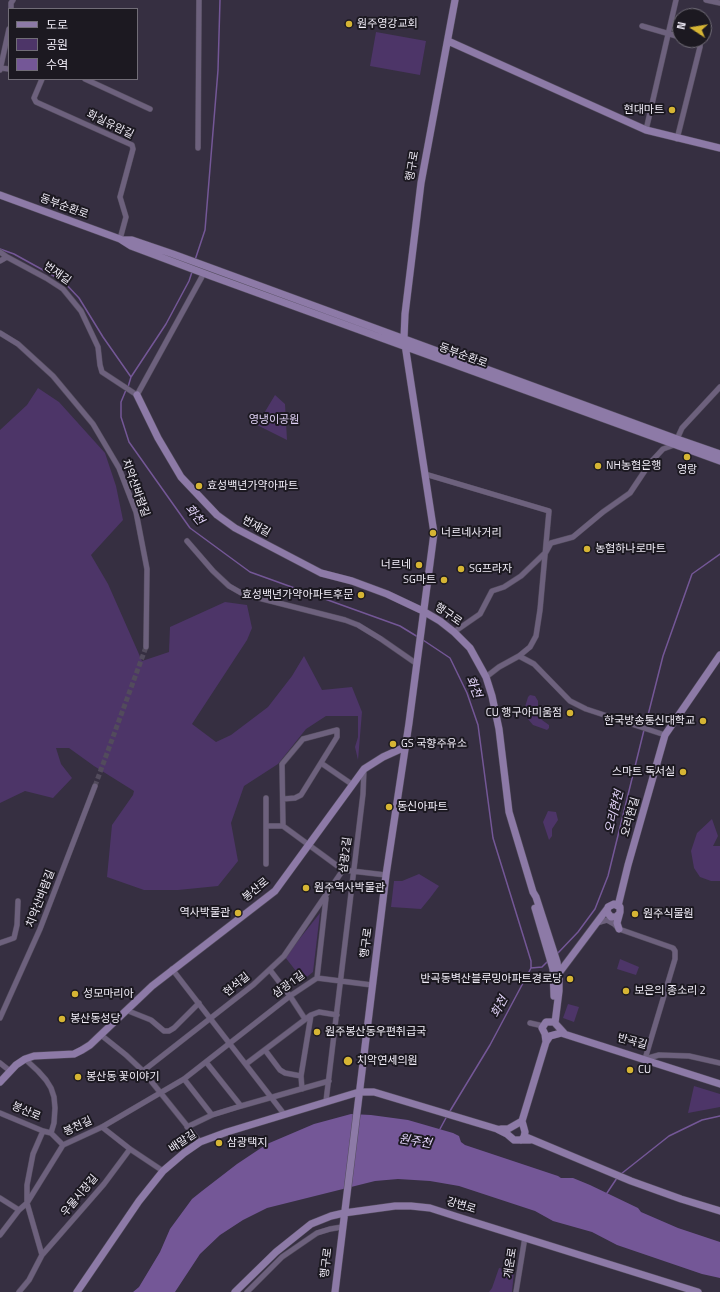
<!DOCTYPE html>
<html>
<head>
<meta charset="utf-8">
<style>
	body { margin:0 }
	#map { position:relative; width:720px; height:1292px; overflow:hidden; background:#362f41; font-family:"Titillium Web","Noto Sans KR",sans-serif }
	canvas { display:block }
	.legend { position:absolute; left:8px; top:8px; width:130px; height:72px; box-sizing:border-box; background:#1c1921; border:1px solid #716d77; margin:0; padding:5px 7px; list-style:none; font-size:12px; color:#f0ecf7 }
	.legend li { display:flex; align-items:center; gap:8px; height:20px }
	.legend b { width:20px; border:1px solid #716d77 }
	.north { position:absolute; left:672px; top:8px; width:40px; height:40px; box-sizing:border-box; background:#1c1921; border:1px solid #716d77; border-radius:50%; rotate:282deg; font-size:11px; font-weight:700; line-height:16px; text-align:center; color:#f0ecf7 }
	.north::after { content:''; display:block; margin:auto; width:14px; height:18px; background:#d6b534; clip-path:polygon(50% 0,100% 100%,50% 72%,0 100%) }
</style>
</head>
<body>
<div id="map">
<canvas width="720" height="1292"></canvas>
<ul class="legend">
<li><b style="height:5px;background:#8d7aa7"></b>도로</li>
<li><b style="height:11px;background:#4d3568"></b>공원</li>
<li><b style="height:11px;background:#745797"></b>수역</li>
</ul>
<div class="north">N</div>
</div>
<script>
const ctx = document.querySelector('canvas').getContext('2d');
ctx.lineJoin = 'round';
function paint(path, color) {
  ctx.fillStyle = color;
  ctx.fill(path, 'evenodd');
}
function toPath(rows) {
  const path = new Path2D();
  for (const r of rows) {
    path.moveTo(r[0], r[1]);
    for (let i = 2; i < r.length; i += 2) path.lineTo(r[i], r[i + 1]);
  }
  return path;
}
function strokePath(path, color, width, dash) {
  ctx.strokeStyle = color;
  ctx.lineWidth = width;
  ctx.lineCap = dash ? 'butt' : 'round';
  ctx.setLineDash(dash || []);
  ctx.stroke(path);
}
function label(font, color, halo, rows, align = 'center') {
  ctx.font = font + ' "Titillium Web","Noto Sans KR",sans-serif';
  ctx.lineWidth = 4;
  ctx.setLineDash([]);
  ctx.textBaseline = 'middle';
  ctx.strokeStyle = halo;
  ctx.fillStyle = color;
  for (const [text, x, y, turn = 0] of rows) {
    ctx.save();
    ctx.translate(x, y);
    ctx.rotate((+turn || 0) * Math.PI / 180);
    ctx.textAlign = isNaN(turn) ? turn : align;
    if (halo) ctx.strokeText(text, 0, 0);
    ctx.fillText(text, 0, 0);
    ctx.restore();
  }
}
paint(toPath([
	[376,32,426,41,420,75,370,66],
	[38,388,59,402,105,453,116,486,123,520,91,555,108,584,142,661,169,652,170,627,225,602,247,605,252,628,247,640,192,724,216,742,231,735,268,707,292,676,304,656,322,690,352,687,362,712,358,760,355,747,358,737,358,716,326,716,306,729,278,764,244,786,231,823,238,861,218,886,178,890,144,890,107,877,112,825,133,795,134,791,94,766,69,748,56,748,61,764,72,778,53,798,25,791,0,803,0,430,27,405],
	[275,395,285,404,287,440,257,425],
	[530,695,535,696,538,701,538,715,542,720,549,725,549,728,547,730,533,725,527,718,525,707,528,697],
	[548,811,556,812,558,820,552,829,552,836,549,840,543,822],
	[712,819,718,836,713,846,720,846,720,881,711,881,700,877,694,868,691,851,697,833],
	[419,874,439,886,430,898,421,909,391,907,394,881,402,881],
	[320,913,313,972,303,980,285,957],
	[620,959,639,967,636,975,617,969],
	[568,1004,579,1007,574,1022,563,1018],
	[694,1086,720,1094,720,1107,688,1113],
	[499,1268,514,1271,512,1292,489,1292,492,1288]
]), '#4d3568');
paint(toPath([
	[351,1114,371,1115,408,1120,453,1133,459,1136,461,1142,465,1145,558,1176,561,1178,573,1178,590,1185,638,1208,641,1212,678,1228,720,1242,720,1278,702,1274,617,1245,592,1232,553,1221,535,1211,459,1186,430,1181,398,1179,375,1181,267,1208,243,1220,220,1235,200,1254,175,1292,133,1292,139,1287,160,1252,170,1229,192,1199,202,1191,237,1164,267,1144,314,1124]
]), '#745797');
strokePath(toPath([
	[0,249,14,254,63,281,79,298,103,337,131,377],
	[195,260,205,230,218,70,220,0],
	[128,387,131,377,166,324,189,281,192,272],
	[126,390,121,402,121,417,129,442,190,528,250,572,400,626,418,637],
	[423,640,450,658,467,693,478,725,493,838,531,961,531,968,490,1045,450,1111],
	[645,727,663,656,692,574,720,554],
	[557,954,578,932,595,909,608,876,644,730],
	[531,968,542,967,548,961],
	[440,1129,447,1116],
	[621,1174,669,1136,702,1120,720,1116],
	[607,1193,617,1178]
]), '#745797', 1.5);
strokePath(toPath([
	[95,786,146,647]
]), '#524b5c', 5, [5, 2.5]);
const street = toPath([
	[706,0,720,3],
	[11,9,11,3,13,0],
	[642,26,680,37],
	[1,68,9,69],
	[0,70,9,29],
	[42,79,34,98,36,102,132,145,133,149,120,197,126,217,120,239],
	[85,79,150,109],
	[646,130,676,0],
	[677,139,700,47,700,44,690,40],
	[198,148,199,0],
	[0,252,7,257,46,278,63,289,81,311,98,347,100,365,102,372,137,395,204,273],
	[0,261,7,257],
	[0,333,18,344,53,376,93,424,119,468,136,512,147,569,146,647],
	[677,439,682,428,720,387],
	[425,474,549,511,540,610,536,636,530,647,519,656],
	[187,541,213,571,229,586,243,594,345,620,358,625,381,639,417,664],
	[454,632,480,614,492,591,504,587,521,576,546,552,551,543,573,537,603,512,630,493,650,463,663,449,674,445],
	[486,677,499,667,519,656,534,664,570,701,586,709,665,735],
	[321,763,353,785],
	[266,798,266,864],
	[283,799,295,798,301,795,337,737,337,730,303,739,282,764,283,826],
	[266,826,283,826,343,870,386,875],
	[597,923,607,920,614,924,619,929,673,948,675,951,675,959,645,1059],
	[0,943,14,938,17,925,18,901],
	[172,969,284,1114],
	[270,970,290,996,305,1019],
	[317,978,326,898],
	[126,1010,151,1020,164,1031,169,1031,174,1028,199,1003],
	[0,1018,40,929,95,786],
	[530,1023,543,1026],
	[101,1035,126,1055,143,1071,200,1142],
	[265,1050,280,1070,285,1073,301,1076],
	[25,1059,38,1071,46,1080,51,1088,54,1097,55,1108,54,1123,51,1133],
	[645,1059,659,1055,689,1056,720,1063],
	[206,1062,241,1106],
	[0,1063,10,1071],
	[246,1064,311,1015,319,1012,337,1015],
	[143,1071,253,985,284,956,343,870],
	[184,1079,212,1115],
	[302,1089,301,1076,311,1015],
	[326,1101,363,794,364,769],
	[0,1113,43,1131,51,1133,63,1145],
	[102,1127,130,1149,163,1171],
	[187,1127,212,1115,241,1106,329,1081],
	[0,1198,19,1210],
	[0,1235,19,1210,27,1203,63,1145,102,1127,184,1079,290,996,317,978,372,985],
	[42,1255,27,1203,27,1185,33,1154,43,1131],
	[19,1292,29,1280,42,1255,104,1184,130,1149],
	[247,1292,282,1257,317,1233,330,1229,342,1227],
	[516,1292,525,1237]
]);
const secondary = toPath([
	[448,41,646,130,720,148],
	[0,195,120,239,131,246,211,276,720,461],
	[122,240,132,240,173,254,677,439,720,454],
	[137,395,158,438,181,477,217,515,235,528,321,573,352,581,387,594,423,611,440,621,454,632,470,648,486,677,492,696,499,729,509,812,533,892,536,897,557,962,559,976,559,991,555,1023],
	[618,906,628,865,665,735,720,655],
	[535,908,553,969,554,996],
	[619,929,617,923,620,912,620,907,614,904,608,907,607,912,611,917,616,917,619,914],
	[559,973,607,909],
	[546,1042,545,1034,542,1028,546,1022,554,1022,564,1033],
	[0,1082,16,1065,25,1059,34,1056,74,1054,82,1050,90,1045,152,986,275,891,364,769,383,757,405,747],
	[522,1121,546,1042,550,1036,561,1033,720,1084],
	[501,1129,508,1129,522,1121],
	[526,1137,631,1181,681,1199,720,1211],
	[521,1140,524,1137,525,1132,522,1121],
	[77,1292,139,1201,163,1171,184,1153,200,1142,227,1132,359,1092,374,1092,497,1129,507,1134,514,1140,530,1140],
	[235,1292,276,1252,311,1224,331,1216,344,1213,395,1206,411,1206,430,1208,458,1217,698,1292],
	[335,1292,386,875,409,723,434,533,404,338,405,314,421,183,455,0]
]);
strokePath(street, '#544d5e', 6);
strokePath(secondary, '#544d5e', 8);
strokePath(street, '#6d617d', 5);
strokePath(secondary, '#8d7aa7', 7);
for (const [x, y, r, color] of [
	[349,24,4,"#d6b534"],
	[672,110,4,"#d6b534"],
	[687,457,4,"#d6b534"],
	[598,466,4,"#d6b534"],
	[199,486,4,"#d6b534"],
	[433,533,4,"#d6b534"],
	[587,549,4,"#d6b534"],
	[419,565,4,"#d6b534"],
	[461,569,4,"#d6b534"],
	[444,580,4,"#d6b534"],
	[361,595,4,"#d6b534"],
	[570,713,4,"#d6b534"],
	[703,721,4,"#d6b534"],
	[393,744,4,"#d6b534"],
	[683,772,4,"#d6b534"],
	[389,807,4,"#d6b534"],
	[306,888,4,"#d6b534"],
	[238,913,4,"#d6b534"],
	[635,914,4,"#d6b534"],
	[570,979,4,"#d6b534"],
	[626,991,4,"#d6b534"],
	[75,994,4,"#d6b534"],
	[62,1019,4,"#d6b534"],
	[317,1032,4,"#d6b534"],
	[348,1061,5,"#d6b534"],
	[630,1070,4,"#d6b534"],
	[78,1077,4,"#d6b534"],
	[219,1143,4,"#d6b534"]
]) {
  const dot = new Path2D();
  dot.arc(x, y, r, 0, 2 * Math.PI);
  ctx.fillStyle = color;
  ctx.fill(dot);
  strokePath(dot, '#1c1921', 1.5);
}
label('11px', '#f0ecf7', '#1c1921', [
	["원주영강교회",357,24],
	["현대마트",664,110,"right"],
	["NH농협은행",606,466],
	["영랑",687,470,"center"],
	["효성백년가약아파트",207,486],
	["너르네사거리",441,533],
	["농협하나로마트",595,549],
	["너르네",411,565,"right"],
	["SG프라자",469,569],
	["SG마트",436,580,"right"],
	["효성백년가약아파트후문",353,595,"right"],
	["CU 행구아미움점",562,713,"right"],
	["한국방송통신대학교",695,721,"right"],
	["GS 국향주유소",401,744],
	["스마트 독서실",675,772,"right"],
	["동신아파트",397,807],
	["원주역사박물관",314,888],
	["역사박물관",230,913,"right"],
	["원주식물원",643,914],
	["반곡동벽산블루밍아파트경로당",562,979,"right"],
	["보은의 종소리 2",634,991],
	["성모마리아",83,994],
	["봉산동성당",70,1019],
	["원주봉산동우편취급국",325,1032],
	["치악연세의원",357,1061],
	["CU",638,1070],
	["봉산동 꽃이야기",86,1077],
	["삼광택지",227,1143]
], 'left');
label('11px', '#f0ecf7', '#1c1921', [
	["화실유암길",110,125,26],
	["행구로",413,166,-80],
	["동부순환로",64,207,20],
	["번재길",57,274,35],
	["동부순환로",463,356,20],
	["치악산바람길",135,488,70],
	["번재길",256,527,29],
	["행구로",448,615,35],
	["오리현길",631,817,-74],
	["삼광2길",346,855,-83],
	["봉산로",256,890,-39],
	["치악산바람길",41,899,-69],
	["행구로",367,943,-82],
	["현석길",237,985,-39],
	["삼광1길",289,985,-36],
	["반곡길",632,1042,15],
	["봉산로",26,1112,23],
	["봉천길",78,1127,-25],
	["배말길",183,1142,-34],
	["우물시장길",80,1196,-50],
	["강변로",461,1206,17],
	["행구로",327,1263,-83],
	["개운로",511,1263,-81]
]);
label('11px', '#e0d1f6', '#1c1921', [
	["영냉이공원",274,420]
]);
label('italic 12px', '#e4d5fb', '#1c1921', [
	["화천",194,515,50],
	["화천",473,687,67],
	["오리현천",615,812,-76],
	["화천",500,1007,-62],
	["원주천",415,1142,9]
]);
</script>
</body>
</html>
